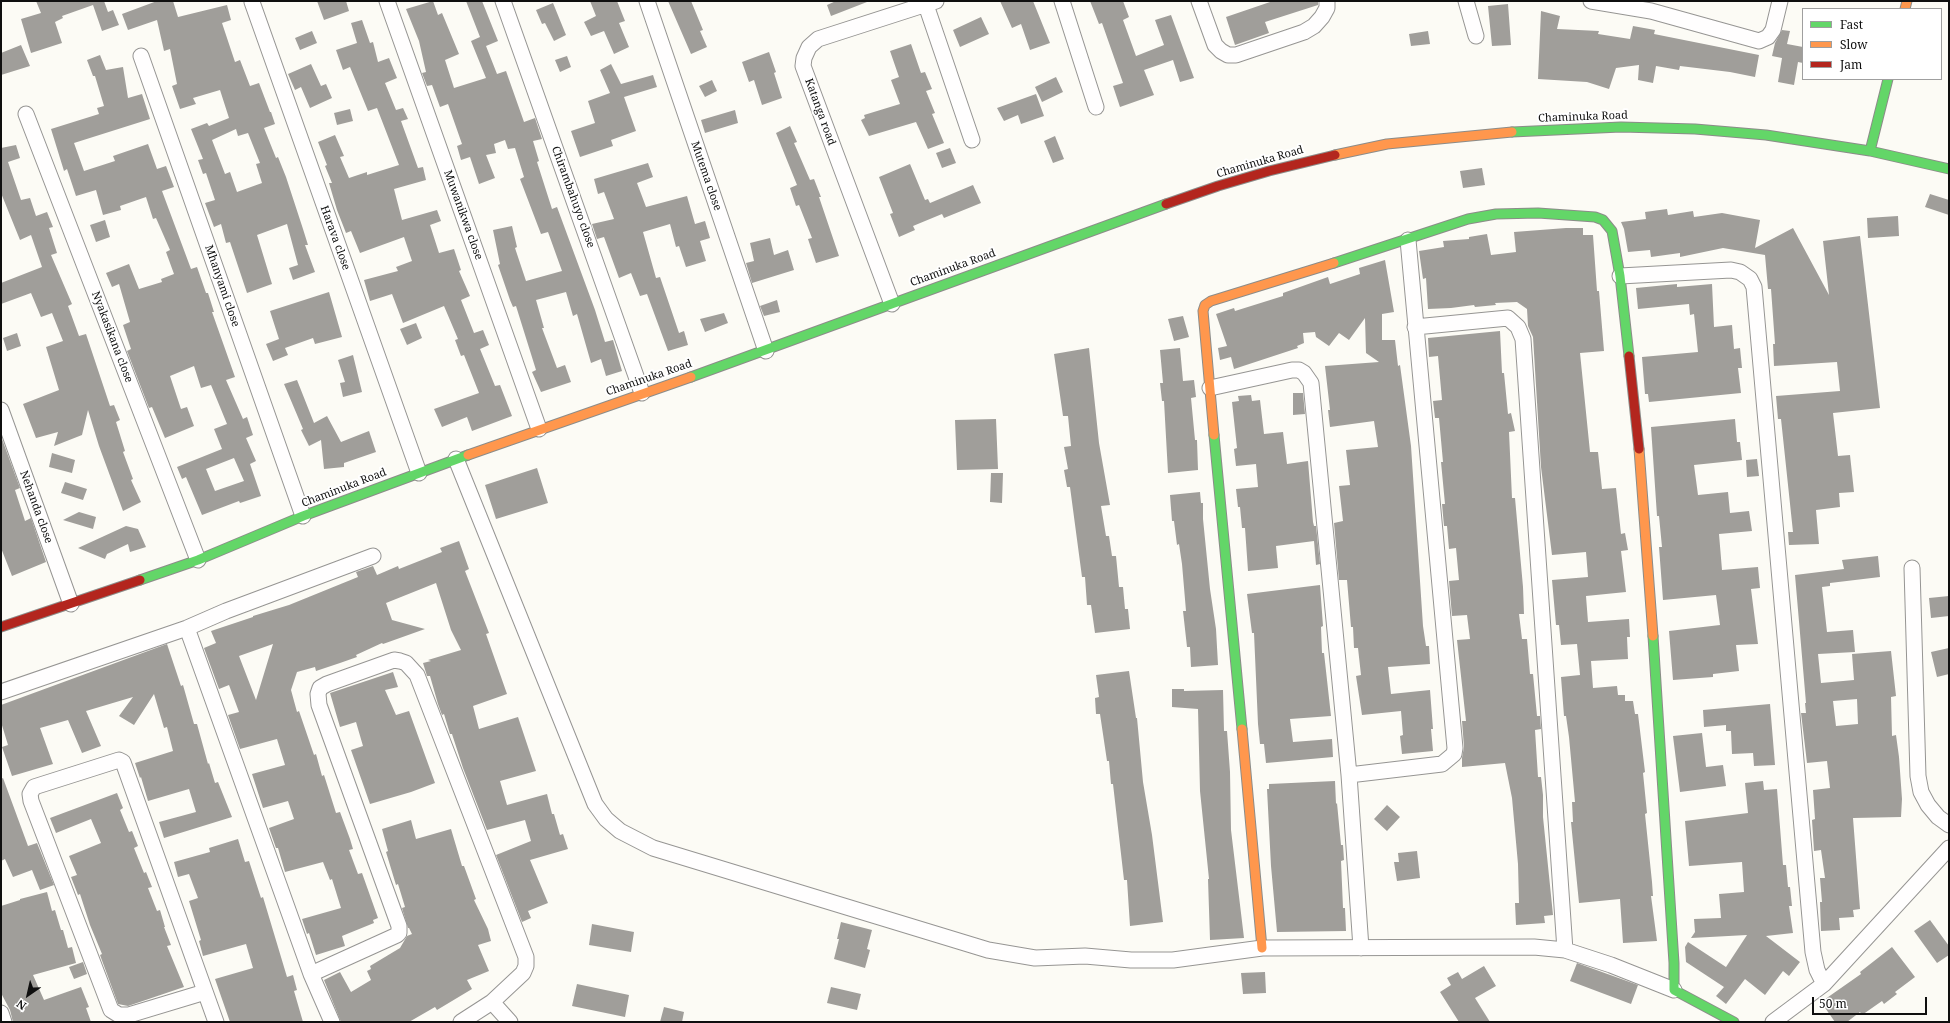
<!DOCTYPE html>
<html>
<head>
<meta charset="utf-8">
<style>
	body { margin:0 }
	#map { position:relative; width:1950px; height:1023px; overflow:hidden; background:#fcfbf5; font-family:"Noto Serif",serif }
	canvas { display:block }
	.frame { position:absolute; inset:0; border:2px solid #0f0f0f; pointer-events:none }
	.legend { position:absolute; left:1802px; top:8px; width:140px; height:72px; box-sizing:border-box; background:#fff; border:1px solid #9f9f9f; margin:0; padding:5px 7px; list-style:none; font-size:12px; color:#0f0f0f }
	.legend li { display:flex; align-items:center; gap:8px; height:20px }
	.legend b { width:20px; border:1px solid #9f9f9f }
	.north { position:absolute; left:8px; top:975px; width:40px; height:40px; -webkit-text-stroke:3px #fff; paint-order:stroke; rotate:214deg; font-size:11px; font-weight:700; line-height:16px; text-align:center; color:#0f0f0f }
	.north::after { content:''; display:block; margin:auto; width:14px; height:18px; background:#0f0f0f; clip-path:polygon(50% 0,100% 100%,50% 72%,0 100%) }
	.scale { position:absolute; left:1812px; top:997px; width:115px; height:18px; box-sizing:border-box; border:2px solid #0f0f0f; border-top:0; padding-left:5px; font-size:12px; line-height:14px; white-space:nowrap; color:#0f0f0f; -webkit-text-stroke:3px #fff; paint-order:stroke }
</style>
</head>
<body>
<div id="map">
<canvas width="1950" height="1023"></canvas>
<div class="frame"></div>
<ul class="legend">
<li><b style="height:5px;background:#63d668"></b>Fast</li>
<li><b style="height:5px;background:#ff974d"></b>Slow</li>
<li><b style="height:5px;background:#b3261e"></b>Jam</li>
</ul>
<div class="north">N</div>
<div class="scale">50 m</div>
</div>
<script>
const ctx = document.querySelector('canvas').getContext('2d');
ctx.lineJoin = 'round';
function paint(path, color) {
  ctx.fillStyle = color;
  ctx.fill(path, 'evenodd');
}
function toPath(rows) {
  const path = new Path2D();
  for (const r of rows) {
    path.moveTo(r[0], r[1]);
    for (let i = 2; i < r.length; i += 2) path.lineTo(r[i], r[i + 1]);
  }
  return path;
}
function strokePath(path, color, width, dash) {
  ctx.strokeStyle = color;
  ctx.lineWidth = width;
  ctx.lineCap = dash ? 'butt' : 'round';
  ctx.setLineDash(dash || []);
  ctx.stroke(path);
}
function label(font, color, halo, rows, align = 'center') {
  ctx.font = font + ' "Noto Serif",serif';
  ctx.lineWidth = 4;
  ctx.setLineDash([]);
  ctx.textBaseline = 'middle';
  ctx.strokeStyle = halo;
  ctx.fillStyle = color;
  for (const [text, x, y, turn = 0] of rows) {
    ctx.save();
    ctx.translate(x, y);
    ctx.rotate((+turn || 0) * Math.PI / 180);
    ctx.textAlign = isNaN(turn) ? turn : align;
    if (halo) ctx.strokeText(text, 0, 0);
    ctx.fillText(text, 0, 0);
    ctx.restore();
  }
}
paint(toPath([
	[36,1,104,1,108,12,113,10,119,25,102,31,93,5,62,16,63,18,55,22,62,43,31,53,21,19,41,13],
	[157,1,173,1,178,17,227,5,231,20,222,23,235,62,240,60,250,86,259,83,270,112,271,112,275,124,264,128,276,158,278,157,286,177,303,229,308,245,305,245,315,272,293,280,289,268,298,265,287,224,257,235,272,284,247,293,230,242,226,243,221,224,214,227,205,203,215,200,206,173,203,174,198,160,203,159,191,129,207,123,209,126,229,118,220,90,193,98,196,104,180,109,172,86,177,84,170,49,164,51,157,20,128,30,122,14],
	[236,129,238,136,248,133,260,163,256,164,262,183,237,192,230,172,225,174,212,140],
	[317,1,346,1,349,11,324,20],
	[433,1,438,15,442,13,459,54,445,60,454,88,486,78,471,41,480,37,466,1,482,1,498,41,486,46,497,74,506,71,524,122,535,118,542,139,533,141,539,161,537,162,552,209,557,207,595,310,605,342,613,340,622,371,606,376,601,359,591,363,577,314,573,316,566,292,536,300,544,328,542,328,557,368,565,365,571,382,541,392,532,372,536,370,516,306,513,307,510,300,498,265,500,264,493,230,512,226,517,247,515,248,526,281,562,271,548,232,541,234,520,179,524,177,515,148,508,149,505,140,494,144,496,153,486,155,495,178,479,184,470,157,461,160,457,146,462,144,448,104,440,107,432,85,427,86,422,73,426,72,419,41,406,9],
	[590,1,617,1,625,21,619,23,629,47,614,54,604,31,591,36,584,22,596,16],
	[668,1,691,1,703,30,700,31,707,47,691,54],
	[836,1,867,1,867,2,831,16,827,5],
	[1000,1,1033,1,1050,43,1030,50,1021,24,1012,28],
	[1090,1,1123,1,1129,17,1123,20,1136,56,1164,45,1155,20,1171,15,1194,78,1180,82,1173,60,1144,70,1154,95,1120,107,1113,86,1123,83,1102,23,1099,24],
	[1273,1,1318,1,1318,5,1265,22,1269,33,1235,45,1226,17],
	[553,3,566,35,554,41,545,23,542,24,536,10],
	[1508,4,1511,45,1492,46,1488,6],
	[1541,11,1560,16,1557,29,1599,31,1598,34,1630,39,1633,26,1655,30,1654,34,1759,55,1755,77,1730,72,1680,66,1679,70,1656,66,1653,83,1638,80,1639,65,1616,68,1609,89,1587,82,1538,79],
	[981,17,989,34,960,47,953,30],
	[362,20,370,43,373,42,378,62,389,58,397,78,385,83,396,110,403,108,408,119,401,121,418,168,423,167,426,180,394,189,402,220,437,210,441,221,430,225,439,253,454,249,461,270,459,271,470,296,461,300,474,333,483,330,489,345,480,349,495,386,500,385,512,416,472,431,467,417,442,427,434,409,479,393,464,355,461,356,455,340,458,339,444,306,403,323,392,294,370,301,364,280,398,271,396,267,412,261,404,237,360,253,351,231,346,233,337,210,329,183,332,183,325,166,327,165,318,142,335,135,344,156,340,157,349,178,367,172,367,175,399,165,377,108,368,111,350,67,343,70,336,50,357,43,351,23],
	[1782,30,1790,31,1787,44,1803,47,1803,63,1798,62,1794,85,1778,82,1782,58,1772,56,1775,43],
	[312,31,317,43,300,50,295,38],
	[1428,31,1430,44,1411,46,1409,34],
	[911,44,921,73,925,72,932,89,926,91,935,113,932,114,944,143,928,149,916,122,869,136,861,120,865,118,864,115,900,104,891,80,899,77,890,51],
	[21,45,30,66,1,75,1,53],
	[769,52,776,72,774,73,782,98,762,105,754,80,749,82,742,62],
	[100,55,106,70,123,67,128,98,142,94,150,119,74,143,84,171,115,161,113,156,148,144,157,169,166,166,174,187,162,191,191,269,197,267,206,293,208,293,214,312,212,312,235,377,226,380,243,419,247,417,253,435,246,438,256,461,250,464,261,496,240,503,239,501,202,515,186,477,182,479,177,467,222,449,214,429,227,424,211,385,201,388,194,366,170,376,181,409,187,407,194,426,165,438,152,407,149,408,127,351,131,349,123,325,130,322,119,284,112,287,106,273,129,264,139,289,162,282,161,279,174,274,166,252,170,250,156,218,153,219,146,197,120,206,121,210,103,215,96,190,76,196,67,169,64,171,51,129,99,114,97,108,104,106,95,76,93,76,87,60],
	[234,458,244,481,215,491,206,469],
	[567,56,571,67,560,72,555,60],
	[311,64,321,86,326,84,332,98,310,108,301,87,295,90,288,74],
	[611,64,621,84,653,75,657,87,624,97,636,131,611,140,613,146,580,157,571,131,595,123,588,101,610,93,600,70],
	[1056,77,1063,92,1042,102,1035,87],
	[712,80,717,91,705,97,699,86],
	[1036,94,1044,116,1021,124,1018,115,1004,121,997,108],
	[350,109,353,121,337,125,334,113],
	[735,110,738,123,705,133,701,120],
	[790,126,797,142,794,143,810,180,814,179,821,197,819,197,839,256,816,263,808,239,812,238,799,205,796,206,790,188,797,185,776,133],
	[1055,136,1064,159,1053,163,1044,141],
	[16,145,20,158,8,162,21,200,30,198,36,216,47,212,53,227,49,228,57,253,51,255,72,304,68,306,79,336,86,334,110,406,114,405,120,420,116,422,125,451,123,452,133,479,131,480,141,502,123,511,99,446,88,410,82,435,54,446,58,432,36,438,23,404,59,390,46,347,63,341,52,313,41,317,31,293,1,304,1,283,42,267,31,235,20,240,1,193,1,148],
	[950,148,956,163,942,168,936,153],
	[648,163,653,177,637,183,646,207,687,196,695,224,705,221,710,238,700,241,706,261,686,267,679,246,676,247,670,224,643,232,656,278,660,277,679,333,684,331,688,345,668,351,647,294,640,296,631,273,619,278,604,237,597,239,592,224,614,219,604,192,598,194,594,179],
	[910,164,925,200,928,199,930,203,973,185,981,203,944,218,942,214,913,226,915,230,899,237,890,214,893,213,879,177],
	[1482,168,1485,185,1463,188,1460,171],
	[1930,194,1949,200,1949,215,1925,207],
	[1667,209,1668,215,1693,211,1694,217,1722,213,1760,220,1755,248,1793,228,1829,295,1823,241,1860,236,1880,408,1833,413,1838,456,1850,455,1854,492,1839,493,1840,507,1816,510,1819,544,1789,545,1788,532,1793,532,1781,419,1778,419,1776,396,1840,391,1837,362,1774,366,1773,344,1775,344,1771,289,1768,289,1765,255,1723,248,1680,257,1680,253,1651,257,1650,250,1628,252,1624,229,1621,222,1646,219,1645,212],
	[1898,216,1899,236,1868,238,1867,218],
	[105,220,110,237,96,242,90,225],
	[1566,228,1583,228,1583,235,1593,235,1597,291,1599,291,1604,351,1580,353,1590,452,1598,452,1602,489,1616,488,1621,534,1625,533,1628,550,1621,551,1626,592,1586,596,1588,622,1629,619,1630,637,1627,637,1628,659,1591,661,1593,688,1617,686,1618,695,1625,695,1625,701,1633,701,1635,714,1638,714,1645,772,1643,773,1647,813,1645,814,1652,882,1653,896,1651,896,1657,941,1623,943,1620,899,1579,903,1571,822,1573,822,1572,802,1575,802,1569,737,1566,716,1564,716,1561,677,1580,675,1577,644,1561,645,1559,625,1556,625,1552,580,1588,577,1586,552,1552,555,1541,467,1533,337,1528,326,1527,309,1517,302,1495,303,1496,305,1475,307,1474,305,1451,308,1428,309,1426,278,1423,279,1419,251,1444,247,1443,241,1469,239,1469,237,1487,234,1491,255,1516,252,1514,232],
	[770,238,774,255,788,250,794,270,752,283,746,263,754,261,750,243],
	[1385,260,1394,312,1382,314,1382,340,1395,340,1398,366,1400,365,1411,446,1423,626,1426,646,1429,646,1430,664,1388,667,1391,694,1430,690,1433,729,1431,729,1433,751,1402,754,1400,736,1403,735,1401,711,1362,715,1356,676,1361,675,1358,648,1354,648,1353,627,1351,627,1347,580,1339,580,1334,523,1343,521,1339,486,1350,485,1346,450,1378,447,1374,421,1330,427,1328,410,1330,410,1325,366,1379,362,1366,353,1365,318,1349,340,1339,333,1329,346,1316,337,1315,332,1303,333,1304,343,1297,346,1298,348,1234,369,1231,357,1220,360,1218,348,1227,346,1216,314,1234,308,1235,311,1283,296,1283,293,1328,277,1330,284,1360,274,1359,268],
	[1677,284,1677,287,1712,284,1714,327,1732,325,1734,349,1740,348,1742,368,1738,368,1741,393,1649,402,1648,394,1645,394,1642,357,1698,352,1694,314,1690,315,1689,304,1638,309,1636,288],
	[329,292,342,337,315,344,313,338,285,348,288,355,273,361,266,344,279,339,270,311],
	[777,300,780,312,764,316,760,306],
	[724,313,728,323,705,332,700,319],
	[1183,316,1189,337,1174,341,1168,319],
	[416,323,422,338,407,345,400,329],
	[1500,331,1502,373,1504,373,1508,414,1511,413,1515,431,1509,432,1512,498,1515,498,1523,587,1524,614,1519,614,1522,639,1527,639,1530,674,1533,674,1537,716,1540,716,1541,729,1535,730,1538,777,1541,777,1543,795,1543,817,1553,915,1544,916,1545,923,1516,925,1515,903,1519,903,1518,864,1512,798,1505,763,1462,767,1462,758,1464,747,1462,721,1466,721,1457,640,1470,639,1467,615,1452,616,1449,581,1459,580,1456,548,1449,549,1447,526,1444,526,1442,504,1445,504,1441,462,1443,462,1439,418,1435,418,1433,401,1442,400,1438,356,1429,357,1428,338],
	[17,333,21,346,7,351,3,338],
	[1089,348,1099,443,1110,505,1101,506,1106,536,1109,536,1112,556,1116,556,1119,587,1123,587,1125,609,1128,609,1130,629,1095,633,1091,605,1087,605,1085,577,1082,577,1070,487,1067,487,1064,470,1068,469,1064,447,1071,446,1068,416,1063,416,1054,354],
	[1180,348,1183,381,1194,380,1196,397,1191,398,1195,440,1197,440,1198,470,1168,473,1164,401,1162,401,1160,383,1163,383,1160,350],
	[353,355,362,392,343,397,340,383,345,382,338,360],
	[297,380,314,423,327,416,341,442,369,431,376,452,344,463,344,467,324,469,321,440,309,446,301,430,303,429,284,384],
	[1293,393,1303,393,1305,414,1293,415],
	[1251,395,1252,401,1260,400,1264,434,1283,432,1287,464,1308,461,1313,522,1314,526,1316,526,1320,564,1316,565,1314,541,1276,546,1278,568,1248,571,1245,528,1242,528,1240,507,1238,507,1236,489,1258,487,1256,464,1236,466,1234,449,1237,448,1232,402,1239,401,1238,396],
	[996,419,998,469,957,470,955,420],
	[1735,419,1737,442,1740,442,1742,460,1694,465,1698,495,1728,492,1730,513,1749,511,1752,531,1719,534,1722,570,1758,567,1760,588,1751,589,1758,644,1736,645,1739,671,1713,674,1713,677,1673,680,1669,631,1720,625,1716,595,1663,600,1659,547,1662,547,1659,516,1657,516,1651,427],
	[2,439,20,488,15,490,25,521,31,518,46,562,12,576,1,548],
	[52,453,75,460,72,473,49,467],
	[1757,459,1759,476,1747,477,1746,460],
	[537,468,548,503,496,519,485,485],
	[991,473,1003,473,1002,503,990,502],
	[65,482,87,489,83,500,61,493],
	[1200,492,1201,503,1203,503,1203,519,1210,589,1216,629,1218,665,1191,667,1190,647,1187,647,1183,611,1186,611,1182,564,1179,544,1177,545,1174,521,1172,521,1170,495],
	[79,512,96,517,93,529,63,520],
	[126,526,138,529,146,547,130,552,128,544,107,554,105,559,78,548],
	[459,541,469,569,465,571,489,633,486,634,507,694,473,706,479,729,518,717,536,771,500,781,507,805,547,794,552,814,554,814,560,835,563,834,568,849,530,860,548,903,528,911,531,918,522,922,496,855,531,841,525,820,487,830,463,768,452,734,450,734,444,714,442,715,438,704,430,676,427,676,423,663,431,661,428,660,461,650,451,630,436,583,386,603,392,620,425,629,383,644,382,643,356,655,357,657,340,663,316,671,315,667,297,672,291,690,297,712,299,711,314,755,316,754,322,776,324,775,336,813,340,812,350,839,353,849,349,850,358,874,362,873,378,918,373,920,374,923,342,936,345,946,316,955,309,933,307,934,302,919,341,908,332,879,330,880,323,862,285,872,278,848,276,848,269,828,294,819,288,801,263,808,252,774,285,765,277,739,240,749,228,715,239,712,229,685,219,689,204,648,216,643,211,631,253,617,253,616,289,605,358,577,356,572,373,566,377,575,398,566,399,569,442,552,440,548],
	[273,644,256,700,239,656],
	[1878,556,1880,577,1830,583,1830,586,1822,587,1827,632,1853,630,1855,652,1818,654,1821,683,1854,680,1852,654,1891,651,1896,696,1891,697,1892,736,1896,735,1899,757,1902,799,1901,817,1853,818,1860,909,1853,910,1854,917,1839,918,1840,930,1821,931,1820,902,1822,902,1820,878,1825,878,1821,850,1814,851,1812,820,1815,819,1813,790,1830,788,1827,761,1807,763,1801,713,1806,713,1805,703,1806,703,1795,575,1844,569,1842,560],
	[1857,699,1858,724,1836,726,1833,701],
	[1320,585,1323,626,1321,627,1322,653,1324,653,1331,716,1290,719,1293,742,1332,739,1333,757,1266,763,1264,744,1260,744,1258,724,1254,633,1252,633,1247,594],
	[1949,596,1949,616,1931,618,1929,598],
	[167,644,181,686,183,685,194,724,197,724,208,764,209,763,215,783,218,782,232,817,164,838,159,822,196,812,189,789,148,801,141,777,140,778,135,763,173,751,167,727,164,728,154,694,134,725,119,716,133,697,86,711,101,746,82,753,68,720,40,728,53,764,12,776,2,747,8,745,1,722,1,705],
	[1949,648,1949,674,1937,677,1931,652],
	[1129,671,1136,718,1137,718,1143,782,1152,835,1163,922,1130,926,1127,880,1124,880,1113,784,1111,784,1109,761,1107,761,1100,714,1096,714,1095,698,1099,697,1096,675],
	[393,672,398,687,385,690,396,715,409,711,435,783,411,792,370,804,351,750,363,746,356,722,340,727,330,693],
	[1172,689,1184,689,1184,691,1223,690,1224,731,1227,731,1230,772,1231,830,1244,938,1210,940,1208,879,1209,879,1200,791,1198,709,1172,707],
	[1770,704,1775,765,1754,766,1753,753,1732,754,1731,731,1726,731,1726,725,1704,727,1703,710],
	[1702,733,1706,767,1723,765,1726,786,1680,792,1673,736],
	[3,778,28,846,37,843,54,885,40,890,32,870,13,877,5,859,1,861,1,779],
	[1335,781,1336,804,1337,803,1341,845,1343,845,1344,860,1341,861,1343,908,1345,908,1346,931,1277,932,1271,866,1267,789,1269,789,1269,784],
	[1763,781,1764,790,1777,789,1783,865,1786,865,1788,887,1790,887,1792,906,1789,906,1793,933,1766,936,1800,962,1789,976,1783,971,1765,995,1745,979,1726,1004,1716,996,1724,987,1686,962,1685,947,1688,942,1726,967,1747,935,1691,938,1695,932,1694,919,1721,918,1719,894,1744,892,1742,862,1689,866,1685,821,1748,813,1745,783],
	[117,793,123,808,120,810,129,832,132,831,138,846,134,848,144,873,146,872,152,887,148,888,157,911,160,910,165,927,164,927,171,945,167,946,184,987,128,1006,118,1004,100,955,102,954,90,925,80,894,78,895,71,877,77,875,69,856,101,843,91,819,56,833,50,818],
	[1387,805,1400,817,1387,831,1374,819],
	[411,820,416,839,451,829,462,866,464,866,476,899,474,900,488,929,491,941,478,945,489,971,467,980,472,989,437,1010,435,1007,409,1022,341,1022,324,980,340,972,351,992,371,980,367,971,371,969,370,966,400,948,407,936,412,934,409,928,408,928,402,908,405,907,398,884,396,885,386,852,388,851,382,829],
	[238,839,245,862,249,861,261,898,263,897,287,977,293,975,297,990,294,991,303,1022,230,1022,215,979,253,968,246,944,203,956,199,941,201,940,189,901,198,898,189,874,178,877,174,862,210,852,209,848],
	[1417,851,1420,878,1397,881,1394,862,1399,862,1398,853],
	[47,892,52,911,55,910,61,930,63,930,68,948,72,947,76,963,33,975,44,1000,81,987,89,1007,86,1008,91,1022,13,1022,10,1010,1,993,1,906,20,900,20,899],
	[1930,920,1949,946,1949,955,1937,963,1914,931],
	[841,922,872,930,867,949,870,950,865,968,834,959,839,939,837,939],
	[592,924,634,932,631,952,589,945],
	[1892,947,1915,977,1895,992,1897,994,1884,1004,1882,1001,1862,1015,1860,1012,1847,1022,1835,1022,1821,1002,1861,974,1860,972],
	[83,962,87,974,74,979,69,967],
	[1577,963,1638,985,1631,1004,1570,981],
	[1484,966,1496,986,1475,998,1490,1022,1459,1022,1440,992,1451,985,1447,978,1458,972,1462,979],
	[1265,972,1266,993,1243,994,1241,973],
	[577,984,629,995,625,1017,572,1006],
	[831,987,861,994,857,1010,827,1003],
	[664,1007,684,1012,682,1022,660,1022]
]), '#a09e9a');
const street = toPath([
	[387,1,539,429],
	[503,1,642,393],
	[647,1,766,351],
	[1062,1,1096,107],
	[1199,1,1215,45,1221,51,1228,55,1236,55,1304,32,1314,26,1322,17,1327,8,1327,1],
	[1466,1,1476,36],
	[1591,1,1651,11,1759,41,1768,37,1773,30,1780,1],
	[252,2,419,473],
	[926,5,972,140],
	[141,56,303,516],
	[26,114,198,560],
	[1620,276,1731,270,1740,272,1750,279,1754,287,1813,952,1817,970,1824,984],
	[892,304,803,66,804,58,809,47,818,39,936,1],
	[1415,327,1508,318,1518,327,1523,339,1565,950],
	[1210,388,1292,370,1299,370,1304,373,1311,383,1349,775,1361,948],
	[1,410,71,604],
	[456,459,595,804,606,819,620,831,653,848,988,950,1035,958,1085,956,1131,960,1173,960,1262,948,1534,947,1565,950,1611,965,1674,990],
	[1912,568,1918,776,1921,792,1928,805,1938,817,1949,825],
	[187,628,311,974,332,1022],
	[1,692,187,628,226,611,373,556],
	[1349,775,1442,764,1454,754,1455,748,1408,240],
	[311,974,397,935,399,933,399,926,319,705,318,694,320,688,327,684,394,660,400,661,406,663,417,675,526,957,526,966,523,973,492,1002,461,1022],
	[205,992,129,1015,119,1015,111,1010,31,801,30,794,34,787,119,760,123,762,216,1022],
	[492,1002,510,1022],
	[1,1013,4,1022],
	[1773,1022,1824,984,1949,848]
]);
const fast = toPath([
	[1512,132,1621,127,1695,129,1766,135,1870,151,1949,169],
	[1870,151,1888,79],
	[1334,263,1468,219,1496,214,1538,213,1595,217,1603,220,1612,231,1620,276,1629,356],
	[691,377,1166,204],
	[1214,435,1242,729],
	[140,580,198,560,303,516,468,455],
	[1653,636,1674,963,1674,990,1734,1022]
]);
const slow = toPath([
	[1905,9,1907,1],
	[1335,155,1387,144,1512,132],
	[1214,435,1203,311,1205,305,1211,301,1334,263],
	[1639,449,1653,636],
	[468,455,691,377],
	[1242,729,1262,948]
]);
const jam = toPath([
	[1166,204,1218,186,1269,171,1335,155],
	[1629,356,1639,449],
	[1,627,140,580]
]);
strokePath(street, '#969593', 17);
strokePath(fast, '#8c8c89', 11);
strokePath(slow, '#8c8c89', 11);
strokePath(jam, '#8c8c89', 11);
strokePath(street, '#fffefe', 15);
strokePath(fast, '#63d668', 9);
strokePath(slow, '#ff974d', 9);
strokePath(jam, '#b3261e', 9);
label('11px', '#0f0f0f', '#fff', [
	["Katanga road",820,112,70],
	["Chaminuka Road",1583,117,-2],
	["Chaminuka Road",1260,162,-16],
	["Mutema close",706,176,71],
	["Chirambahuyo close",573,197,70],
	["Muwanikwa close",463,215,70],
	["Harava close",335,238,70],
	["Chaminuka Road",953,268,-20],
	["Mhanyami close",222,286,71],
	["Nyakasikana close",112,337,69],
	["Chaminuka Road",649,378,-19],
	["Chaminuka Road",344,488,-21],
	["Nehanda close",36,507,70]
]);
</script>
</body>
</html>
